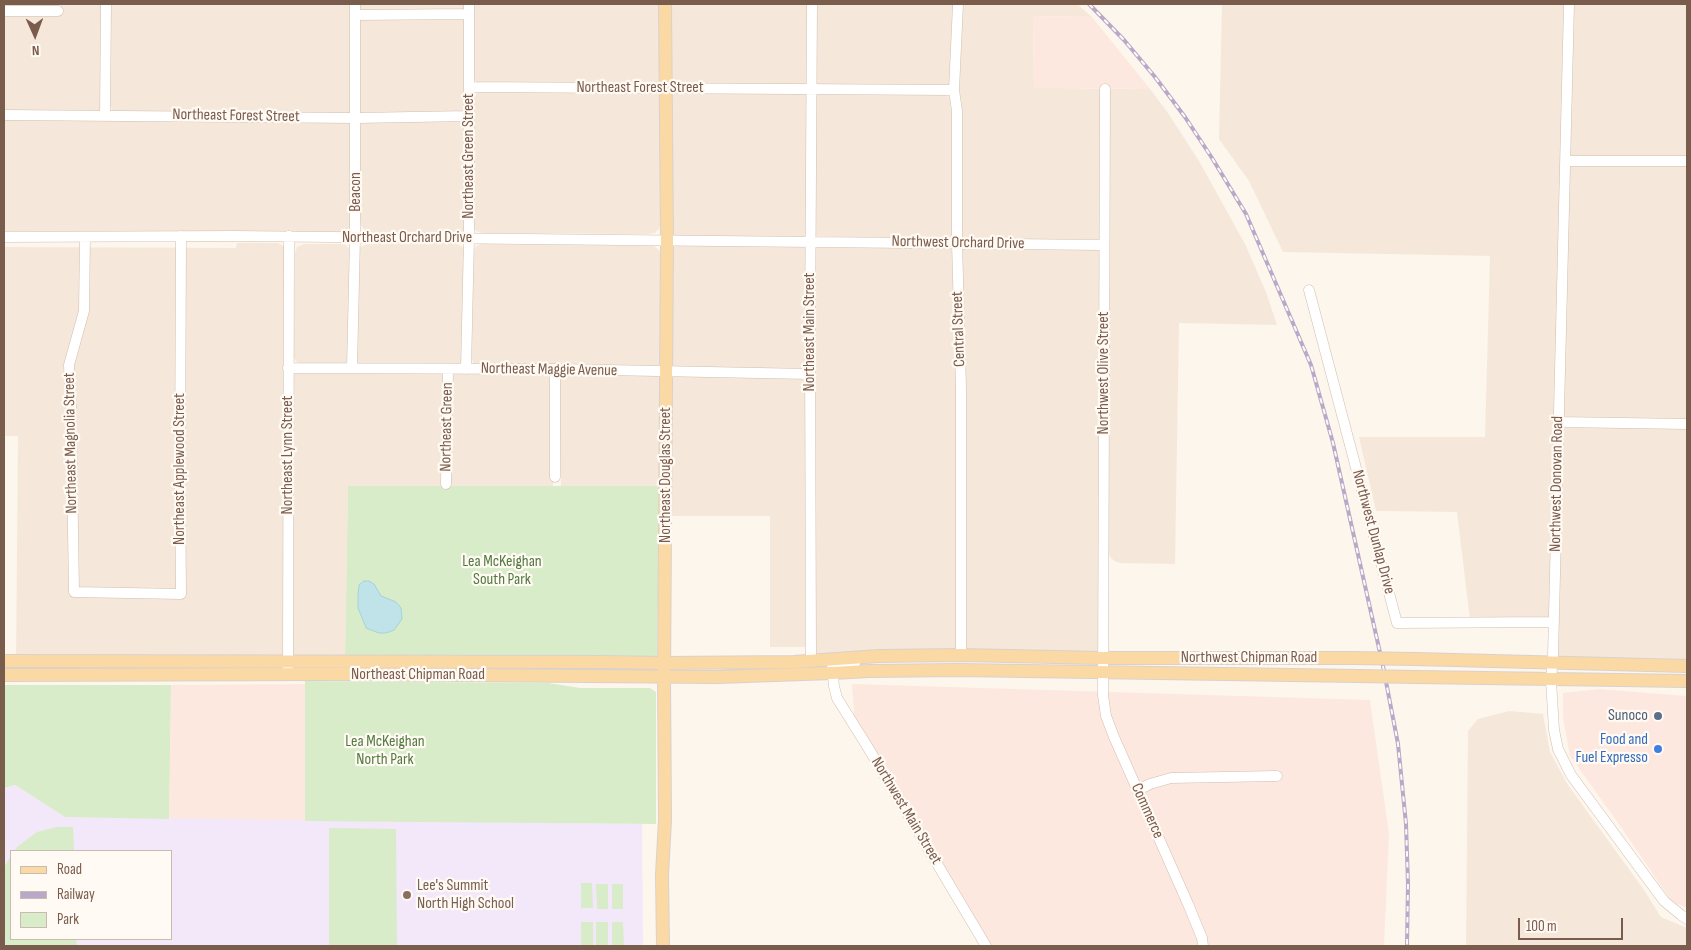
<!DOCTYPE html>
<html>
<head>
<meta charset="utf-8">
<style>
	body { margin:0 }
	#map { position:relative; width:1691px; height:950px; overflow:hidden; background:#fdf6ec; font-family:"Sofia Sans Condensed",sans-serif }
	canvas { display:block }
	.frame { position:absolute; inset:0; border:5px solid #7a5c4d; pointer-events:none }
	.legend { position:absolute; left:10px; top:850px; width:162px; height:90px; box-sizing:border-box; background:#fffaf3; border:1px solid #cabbb1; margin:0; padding:6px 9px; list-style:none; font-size:15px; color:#7a5c4d }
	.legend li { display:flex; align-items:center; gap:10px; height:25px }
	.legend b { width:25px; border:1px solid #cabbb1 }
	.north { position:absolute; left:10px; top:10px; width:50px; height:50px; -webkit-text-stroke:4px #fffaf3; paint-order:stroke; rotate:178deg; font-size:14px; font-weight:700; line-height:20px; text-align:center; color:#7a5c4d }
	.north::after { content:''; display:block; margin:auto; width:18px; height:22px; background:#7a5c4d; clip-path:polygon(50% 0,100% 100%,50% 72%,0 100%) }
	.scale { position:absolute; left:1518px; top:918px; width:105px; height:22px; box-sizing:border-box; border:2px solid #7a5c4d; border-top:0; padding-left:6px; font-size:15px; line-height:18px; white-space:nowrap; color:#7a5c4d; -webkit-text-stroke:4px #fffaf3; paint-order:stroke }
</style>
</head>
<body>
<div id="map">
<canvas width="1691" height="950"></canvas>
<div class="frame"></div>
<ul class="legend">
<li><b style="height:6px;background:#fbd9a5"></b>Road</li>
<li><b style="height:6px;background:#b9a8c9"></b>Railway</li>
<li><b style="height:14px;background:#d8ecc9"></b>Park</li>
</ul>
<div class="north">N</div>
<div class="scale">100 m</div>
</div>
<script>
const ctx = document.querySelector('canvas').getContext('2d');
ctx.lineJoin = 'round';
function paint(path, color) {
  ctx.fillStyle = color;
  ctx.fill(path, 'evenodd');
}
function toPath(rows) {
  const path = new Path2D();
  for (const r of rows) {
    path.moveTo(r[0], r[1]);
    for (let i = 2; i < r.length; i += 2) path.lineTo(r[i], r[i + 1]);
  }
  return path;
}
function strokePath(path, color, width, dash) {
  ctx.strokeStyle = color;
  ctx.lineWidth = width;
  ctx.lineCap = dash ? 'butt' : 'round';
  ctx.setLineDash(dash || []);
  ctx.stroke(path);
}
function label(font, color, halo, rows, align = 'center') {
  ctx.font = font + ' "Sofia Sans Condensed",sans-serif';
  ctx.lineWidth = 4.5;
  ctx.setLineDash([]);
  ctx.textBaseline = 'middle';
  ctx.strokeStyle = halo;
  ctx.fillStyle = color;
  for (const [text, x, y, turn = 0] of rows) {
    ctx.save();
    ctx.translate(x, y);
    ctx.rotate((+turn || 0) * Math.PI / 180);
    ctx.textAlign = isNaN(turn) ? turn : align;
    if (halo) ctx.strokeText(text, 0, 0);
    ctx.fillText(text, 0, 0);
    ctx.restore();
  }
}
paint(toPath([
	[4,4,103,4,103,107,100,111,4,112],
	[110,4,352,4,352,111,350,113,113,112,109,102],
	[359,4,467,4,466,10,364,11,361,10],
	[474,4,662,4,661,82,658,84,478,83,476,82,474,77],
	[671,4,809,4,807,83,806,84,672,84],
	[816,4,955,4,950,84,948,86,817,86,815,82],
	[960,4,1077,4,1092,17,1033,16,1034,87,1103,89,1100,239,964,239,961,236,958,85],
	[1222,4,1687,4,1687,665,1559,660,1556,654,1556,628,1471,628,1457,512,1376,511,1359,437,1485,437,1490,256,1283,252,1249,181,1219,139],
	[465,19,465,112,361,113,359,112,360,20],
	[1109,89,1150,89,1168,113,1199,161,1245,244,1266,292,1277,325,1179,323,1175,564,1122,563,1116,562,1111,558,1108,553],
	[478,91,659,94,660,96,661,223,659,229,655,233,647,234,482,233,476,231,473,225,474,98],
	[673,93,806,93,806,234,804,236,802,237,674,236,671,233,671,95],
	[815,94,945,94,950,98,952,101,952,237,948,239,816,236,814,232],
	[4,118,350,121,350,230,346,232,4,231],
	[365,121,460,122,464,125,465,229,463,231,458,233,369,233,365,231,361,225,360,218,359,125],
	[237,243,278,243,285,247,286,373,444,373,444,486,348,486,345,661,16,661,18,436,4,436,4,247,236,248],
	[304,244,342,244,346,245,350,250,348,359,345,364,298,364,294,358,295,253,297,247],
	[366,244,457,244,463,247,465,250,464,358,461,365,360,365,355,360,358,249],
	[481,244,654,246,659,250,661,257,660,364,655,367,474,364,472,359,473,253,476,246],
	[672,245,801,245,806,248,806,366,804,368,802,369,673,367,670,363],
	[815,247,1098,249,1099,250,1099,651,1096,656,820,661,814,652],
	[550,373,553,378,553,486,450,486,452,378,454,374],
	[562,373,658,376,660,379,660,486,561,486,559,377],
	[675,376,801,377,806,382,807,390,805,647,770,647,770,516,670,516,672,378],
	[1509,711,1543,714,1550,752,1568,785,1644,890,1661,917,1687,928,1687,946,1466,946,1468,731,1478,719]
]), '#f5e8da');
paint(toPath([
	[1033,16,1092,17,1150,89,1034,88],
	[306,684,305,821,169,819,171,685],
	[852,684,1370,700,1389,834,1384,946,987,946,855,727],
	[1599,689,1687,696,1687,908,1672,902,1623,830,1570,756,1563,718,1563,693]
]), '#fde8e0');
paint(toPath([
	[15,785,65,817,642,824,643,946,4,946,4,788],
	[11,851,171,851,171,939,11,939]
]), '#f3e8fa');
paint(toPath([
	[348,486,660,486,657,657,345,657],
	[305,681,548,683,580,688,650,688,656,692,656,824,305,821],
	[4,685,171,685,169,819,65,817,15,785,4,788],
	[57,827,73,827,74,851,14,851,17,847,37,832],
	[329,828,396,829,397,946,329,946],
	[11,856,11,939,76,939,77,946,6,946,4,935,4,874,5,866],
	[592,883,593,908,581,908,581,883],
	[596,884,608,884,608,909,597,909],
	[612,884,623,884,623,909,612,909],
	[581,922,593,922,593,946,581,946],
	[596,922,608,922,608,946,596,946],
	[612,922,623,922,624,946,612,946]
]), '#d8ecc9');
const water = toPath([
	[364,581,369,581,374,584,381,596,396,602,401,608,402,619,394,630,386,633,379,633,366,628,365,625,358,608,358,595,359,585,364,581]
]);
paint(water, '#bfe3e8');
strokePath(water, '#a5d3da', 1);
const minor = toPath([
	[958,4,954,90,957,111,957,242,961,388,961,655],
	[1569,4,1553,655,1551,680,1554,730,1558,749,1571,775,1664,901,1681,915,1687,919],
	[4,11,58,11],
	[356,15,469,14],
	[469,87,954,90],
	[1105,89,1103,695,1106,716,1114,737,1188,904,1202,938,1203,946],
	[4,115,356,118,469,116],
	[105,115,106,4],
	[1566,161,1687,161],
	[4,237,234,236,1104,245],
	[85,237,84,311,69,365,71,406,74,592,181,594,180,476,181,236],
	[1309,290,1397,623,1554,622],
	[288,368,555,369,810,374],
	[352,368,355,238,355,4],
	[466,369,469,238,469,4],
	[555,369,555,477],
	[1558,422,1687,424],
	[446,484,448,369],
	[811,660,810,336,812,4],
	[855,663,834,666,832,668,834,686,837,698,867,746,986,946],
	[288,668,289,236],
	[1138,790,1150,784,1171,778,1277,776]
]);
const major = toPath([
	[1415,659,1687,666],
	[4,661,601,662,665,663,794,662,879,656,961,655,1102,658,1354,658],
	[4,675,333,674,718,677,832,673,869,671,959,670,1358,676],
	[1417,677,1687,681],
	[663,946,662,875,665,820,664,677,667,241,665,4]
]);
strokePath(minor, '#d1beb0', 11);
strokePath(major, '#dad1cd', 14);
strokePath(minor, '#fff', 10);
strokePath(major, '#fbd9a5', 12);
const rail = toPath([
	[1089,4,1124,40,1155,77,1185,117,1212,158,1246,214,1311,365,1333,443,1383,666,1398,744,1406,824,1408,884,1407,946]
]);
strokePath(rail, '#b9a8c9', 4);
strokePath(rail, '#fffaf3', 2, [5.5]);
const majorBridge = toPath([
	[1354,658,1415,659],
	[1358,676,1417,677]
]);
strokePath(majorBridge, '#dad1cd', 14, []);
strokePath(majorBridge, '#fbd9a5', 12);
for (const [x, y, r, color] of [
	[1658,716,5,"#5c6f8a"],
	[1658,749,5,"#3f7fe0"],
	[407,895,5,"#8d6e63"]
]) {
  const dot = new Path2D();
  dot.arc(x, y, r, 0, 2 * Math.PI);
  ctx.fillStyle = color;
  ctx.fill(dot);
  strokePath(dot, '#fffaf3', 2);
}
label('16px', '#7a5c4d', '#fffaf3', [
	["Northeast Forest Street",640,88],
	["Northeast Forest Street",236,116,1],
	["Northeast Green Street",469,156,-90],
	["Beacon",356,192,-90],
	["Northeast Orchard Drive",407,238],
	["Northwest Orchard Drive",958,243,1],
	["Central Street",959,329,-92],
	["Northeast Main Street",810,332,-90],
	["Northeast Maggie Avenue",549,370,1],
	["Northwest Olive Street",1104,373,-90],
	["Northeast Green",447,427,-89],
	["Northeast Magnolia Street",71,443,-91],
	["Northeast Lynn Street",288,455,-90],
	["Northeast Applewood Street",180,469,-90],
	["Northeast Douglas Street",666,475,-90],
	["Northwest Donovan Road",1557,484,-89],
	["Northwest Dunlap Drive",1373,532,75],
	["Northwest Chipman Road",1249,658],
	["Northeast Chipman Road",418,675],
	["Northwest Main Street",906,811,59],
	["Commerce",1147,811,66]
]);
label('16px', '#537a41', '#fffaf3', [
	["Lea McKeighan",502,562],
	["South Park",502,580],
	["Lea McKeighan",385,742],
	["North Park",385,760]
]);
label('16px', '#4e5e75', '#fffaf3', [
	["Sunoco",1648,716]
], 'right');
label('16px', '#366cbe', '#fffaf3', [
	["Food and",1648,740],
	["Fuel Expresso",1648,758]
], 'right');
label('16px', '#785e54', '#fffaf3', [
	["Lee's Summit",417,886],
	["North High School",417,904]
], 'left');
</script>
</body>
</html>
